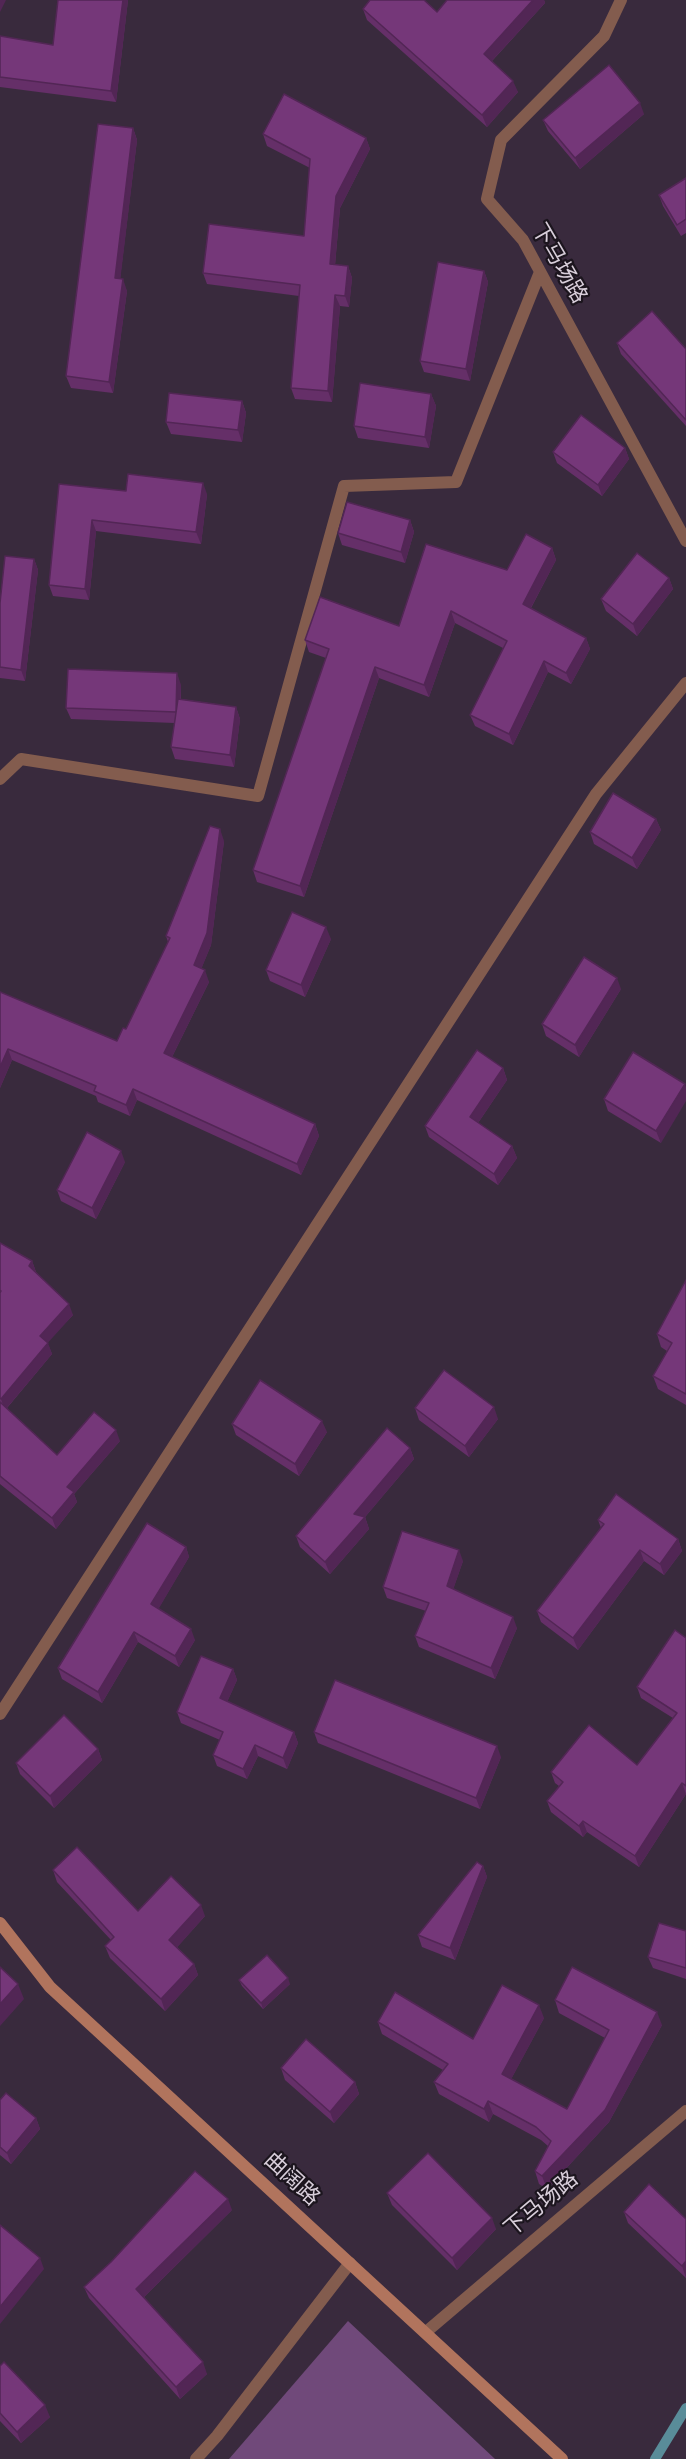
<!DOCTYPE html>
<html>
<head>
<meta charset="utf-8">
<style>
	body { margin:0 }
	canvas { display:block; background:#392a3d }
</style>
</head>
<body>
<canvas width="686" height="2459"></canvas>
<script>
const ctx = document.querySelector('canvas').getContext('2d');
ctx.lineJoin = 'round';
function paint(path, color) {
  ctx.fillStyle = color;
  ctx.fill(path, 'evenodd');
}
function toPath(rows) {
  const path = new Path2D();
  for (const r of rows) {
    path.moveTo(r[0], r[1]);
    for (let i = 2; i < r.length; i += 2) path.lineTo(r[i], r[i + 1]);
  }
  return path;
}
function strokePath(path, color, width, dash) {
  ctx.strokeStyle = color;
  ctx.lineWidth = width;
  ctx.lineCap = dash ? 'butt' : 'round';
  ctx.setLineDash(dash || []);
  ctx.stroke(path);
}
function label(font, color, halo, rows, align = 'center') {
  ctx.font = font + ' Jost,"Noto Sans SC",sans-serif';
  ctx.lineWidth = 4.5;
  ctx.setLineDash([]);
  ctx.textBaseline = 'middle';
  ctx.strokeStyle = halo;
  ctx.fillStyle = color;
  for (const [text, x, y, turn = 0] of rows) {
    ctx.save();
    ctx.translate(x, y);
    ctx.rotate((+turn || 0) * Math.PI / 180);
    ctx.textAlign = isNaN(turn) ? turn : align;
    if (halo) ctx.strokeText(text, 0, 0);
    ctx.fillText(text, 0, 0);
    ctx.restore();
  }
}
paint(toPath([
	[348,2321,495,2459,229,2459]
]), '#70497a');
strokePath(toPath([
	[655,2459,686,2408]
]), '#598c99', 10);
strokePath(toPath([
	[621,0,604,36,501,140,487,199,523,240,686,541],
	[0,779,21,759,258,796,344,486,456,482,540,272],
	[0,1714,596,794,686,683],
	[426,2332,686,2111],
	[196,2459,217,2436,350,2263]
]), '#835c4e', 12);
strokePath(toPath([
	[0,1923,50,1987,562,2459]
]), '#b1745d', 12);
paint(toPath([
	[58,0,128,0,116,102,0,87,0,36,53,45],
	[447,0,544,0,545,3,492,61,518,92,487,127,367,20,363,9,437,12],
	[644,114,580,169,548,131,543,120],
	[133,128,137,140,120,279,127,291,113,393,71,388,66,376],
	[263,134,366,138,370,149,340,208,335,265,348,266,352,278,349,307,340,306,332,402,295,399,291,388,299,296,207,284,203,273,304,236,310,168,267,146],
	[686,178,686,233,681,236,663,206,659,195],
	[484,271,488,282,470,381,424,372,420,361],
	[617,343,686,349,686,426,621,354],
	[431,394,436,406,429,448,358,438,354,426],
	[242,401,246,413,242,442,171,434,166,422],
	[625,448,629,459,602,496,557,463,553,452],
	[59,484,126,491,207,494,201,544,96,531,89,600,53,596,49,585],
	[410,520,414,532,405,563,342,545,338,533],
	[552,548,556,560,531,608,586,638,590,649,571,684,548,672,513,745,475,726,470,715,503,648,455,623,429,697,379,678,304,897,257,882,253,870,326,658,309,652,305,640,399,626,507,570],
	[34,559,38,570,25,681,0,678,0,603],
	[669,578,673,589,637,636,606,611,601,599],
	[181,685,181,699,236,707,240,719,234,767,175,759,171,747,175,723,71,719,66,708],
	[656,819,661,830,637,869,594,844,590,832],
	[224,841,211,945,201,969,209,982,172,1057,315,1124,319,1136,301,1175,137,1100,130,1116,98,1102,96,1096,12,1060,0,1088,0,992,117,1041,126,1029,168,942,166,936],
	[331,939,305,997,270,981,266,970],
	[621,989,579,1057,546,1036,542,1024],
	[633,1052,661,1143,608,1111,604,1099],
	[503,1068,507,1080,478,1123,512,1146,517,1158,498,1185,429,1137,425,1126],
	[125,1162,96,1219,61,1201,57,1190],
	[0,1243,32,1261,36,1272,73,1315,47,1342,52,1354,7,1408,57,1455,120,1441,74,1494,77,1502,56,1529,0,1484],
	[686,1280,686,1405,658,1389,653,1376,667,1351,661,1347,657,1334],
	[415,1408,498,1419,469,1457,419,1420],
	[232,1424,327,1432,299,1476,236,1435],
	[410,1448,414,1459,365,1517,369,1529,330,1574,300,1547,296,1536],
	[598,1520,678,1539,682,1551,664,1575,644,1561,578,1650,541,1622,537,1611,601,1528],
	[186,1547,189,1557,158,1609,195,1640,179,1667,138,1642,102,1703,62,1679,58,1668],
	[463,1561,453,1589,517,1628,495,1679,419,1647,415,1636,426,1611,387,1598,383,1587],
	[686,1638,686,1794,639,1867,587,1832,583,1837,551,1812,547,1801,559,1786,555,1783,551,1772,637,1765,673,1718,641,1698,637,1687],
	[233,1669,237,1680,227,1702,294,1732,298,1743,287,1769,258,1756,247,1779,217,1766,213,1755,220,1740,181,1723,177,1712],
	[314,1732,501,1757,480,1809,318,1743],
	[98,1749,102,1760,54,1808,20,1774,16,1763],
	[483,1866,487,1877,455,1960,422,1947,418,1935],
	[53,1870,138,1911,205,1916,177,1947,194,1964,198,1975,165,2011,110,1958,105,1946,111,1940,57,1882],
	[686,1931,686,1979,653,1968,648,1957],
	[239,1980,290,1984,263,2009,242,1986],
	[555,2000,662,2025,609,2122,547,2189,539,2184,535,2171,548,2146,541,2140,493,2114,489,2122,439,2094,434,2082,443,2070,382,2034,378,2022,473,2039,544,2018,511,2079,567,2109,605,2038,559,2013],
	[281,2068,355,2082,359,2094,334,2123,285,2080],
	[0,2100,36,2118,40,2129,11,2164,0,2155],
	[387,2193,496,2229,457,2270,392,2205],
	[232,2210,144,2297,207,2374,180,2399,89,2298,84,2287],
	[624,2212,686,2219,686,2278,628,2223],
	[0,2366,50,2417,21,2443,0,2421]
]), '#652f68');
paint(toPath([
	[0,0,6,0,0,12],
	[123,0,128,0,116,102,111,91],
	[533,0,544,0,545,3,488,65,484,54],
	[513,81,518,92,487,127,482,115],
	[640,103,644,114,580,169,575,158],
	[133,128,137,140,119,290,115,278],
	[366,138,370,149,340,208,334,276,330,264,336,196],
	[348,266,352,278,349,307,345,296],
	[484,271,488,282,470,381,466,369],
	[123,279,127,291,113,393,109,382],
	[335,295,340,306,332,402,328,391],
	[431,394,436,406,429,448,425,437],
	[242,401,246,413,242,442,238,430],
	[625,448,629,459,602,496,598,485],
	[203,483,207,494,201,544,196,532],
	[92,520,96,531,89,600,85,589],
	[410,520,414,532,405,563,401,552],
	[552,548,556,560,527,615,523,604],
	[34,559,38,570,25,681,21,670],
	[669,578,673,589,637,636,633,624],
	[451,611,455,623,429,697,424,685],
	[586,638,590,649,571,684,566,673],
	[544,661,548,672,513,745,509,734],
	[375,667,379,678,304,897,300,886],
	[177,673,181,685,180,724,176,712],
	[236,707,240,719,234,767,230,755],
	[656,819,661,830,637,869,632,858],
	[220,829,224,841,211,945,198,977,194,965],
	[326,927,331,939,305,997,301,985],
	[205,970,209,982,168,1065,164,1053],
	[617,978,621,989,579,1057,575,1045],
	[8,1049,12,1060,0,1088,0,1067],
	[503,1068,507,1080,474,1129,470,1117],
	[685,1084,686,1087,686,1101,661,1143,656,1131],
	[133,1089,137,1100,130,1116,126,1105],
	[315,1124,319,1136,301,1175,297,1164],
	[512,1146,517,1158,498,1185,494,1174],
	[121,1151,125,1162,96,1219,92,1208],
	[32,1261,36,1272,29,1266],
	[69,1304,73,1315,44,1347,40,1336],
	[48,1343,52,1354,5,1410,1,1399],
	[494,1407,498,1419,469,1457,465,1446],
	[322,1421,327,1432,299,1476,295,1464],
	[116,1430,120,1441,74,1494,77,1502,56,1529,52,1518,67,1487],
	[410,1448,414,1459,365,1517,369,1529,330,1574,325,1562,354,1514],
	[678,1539,682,1551,664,1575,660,1564],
	[186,1547,189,1557,155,1615,151,1604],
	[459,1550,463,1561,451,1596,447,1586],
	[640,1550,644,1561,578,1650,573,1638],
	[513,1617,517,1628,495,1679,491,1668],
	[191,1629,195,1640,179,1667,175,1656],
	[134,1632,138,1642,102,1703,98,1692],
	[233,1669,237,1680,224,1709,220,1698],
	[294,1732,298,1743,287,1769,283,1758],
	[255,1745,258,1756,247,1779,243,1769],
	[497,1746,501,1757,480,1809,476,1798],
	[98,1749,102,1760,54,1808,50,1796],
	[682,1783,686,1794,639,1867,635,1856],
	[583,1821,587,1832,583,1837,579,1826],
	[483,1866,487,1877,455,1960,450,1948],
	[201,1905,205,1916,173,1952,169,1940],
	[194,1964,198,1975,165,2011,161,1999],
	[288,1978,290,1984,263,2009,261,2003],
	[18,1984,24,1999,0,2026,0,2004],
	[539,2005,544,2018,507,2087,502,2074],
	[657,2012,662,2025,609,2122,547,2189,542,2176],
	[355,2082,359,2094,334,2123,330,2112],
	[488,2101,493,2114,489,2122,484,2109],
	[36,2118,40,2129,11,2164,7,2153],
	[228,2199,232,2210,140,2301,136,2289],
	[492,2218,496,2229,457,2270,452,2258],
	[40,2258,44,2269,0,2324,0,2307],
	[686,2261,686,2278,682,2266],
	[203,2362,207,2374,180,2399,176,2387],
	[45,2405,50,2417,21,2443,17,2432]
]), '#522655');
const building = toPath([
	[58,0,123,0,111,91,0,77,0,36,53,45,58,0],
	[370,0,424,0,437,12,447,0,533,0,484,54,513,81,482,115,363,9,370,0],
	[609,65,640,103,575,158,543,120,609,65],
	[284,94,366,138,336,196,330,264,348,266,345,296,335,295,328,391,291,388,300,285,203,273,209,224,304,236,310,159,263,134,284,94],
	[98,124,133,128,115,278,123,279,109,382,66,376,98,124],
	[686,178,686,219,677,225,659,195,686,178],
	[438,262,484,271,466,369,420,361,438,262],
	[652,311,686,349,686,420,617,343,652,311],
	[360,383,431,394,425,437,354,426,360,383],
	[169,393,242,401,238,430,166,422,169,393],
	[581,415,625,448,598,485,553,452,581,415],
	[128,474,203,483,196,532,92,520,85,589,49,585,59,484,126,491,128,474],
	[347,502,410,520,401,552,338,533,347,502],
	[526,534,552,548,523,604,586,638,566,673,544,661,509,734,470,715,507,641,451,611,424,685,375,667,300,886,253,870,329,649,305,640,320,597,399,626,426,544,507,570,526,534],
	[637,553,669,578,633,624,601,599,637,553],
	[5,556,34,559,21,670,0,667,0,603,5,556],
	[68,669,177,673,176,712,66,708,68,669],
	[178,699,236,707,230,755,171,747,178,699],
	[613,793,656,819,632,858,590,832,613,793],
	[210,826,220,829,207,933,194,965,205,970,164,1053,315,1124,297,1164,133,1089,126,1105,94,1091,96,1086,8,1049,0,1067,0,992,117,1041,123,1028,126,1029,170,938,166,936,210,826],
	[292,912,326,927,301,985,266,970,292,912],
	[584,957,617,978,575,1045,542,1024,584,957],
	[477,1050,503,1068,470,1117,512,1146,494,1174,425,1126,477,1050],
	[633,1052,685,1084,656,1131,604,1099,633,1052],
	[87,1132,121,1151,92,1208,57,1190,87,1132],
	[0,1243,32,1261,29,1266,69,1304,40,1336,48,1343,1,1399,0,1398,0,1293,1,1291,0,1290,0,1243],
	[686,1280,686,1394,653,1376,672,1343,657,1334,686,1280],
	[444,1370,494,1407,465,1446,415,1408,444,1370],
	[260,1380,322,1421,295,1464,232,1424,260,1380],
	[0,1402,57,1455,94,1412,116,1430,67,1487,74,1492,52,1518,0,1476,0,1402],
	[387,1428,410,1448,354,1514,365,1517,325,1562,296,1536,387,1428],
	[616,1494,678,1539,660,1564,640,1550,573,1638,537,1611,604,1524,598,1520,616,1494],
	[147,1523,186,1547,151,1604,191,1629,175,1656,134,1632,98,1692,58,1668,147,1523],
	[402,1531,459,1550,447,1586,513,1617,491,1668,415,1636,429,1603,383,1587,402,1531],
	[675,1630,686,1638,686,1786,682,1783,635,1856,583,1821,579,1826,547,1801,563,1782,551,1772,589,1725,637,1765,677,1713,637,1687,675,1630],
	[201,1656,233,1669,220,1698,294,1732,283,1758,255,1745,243,1769,213,1755,223,1732,177,1712,201,1656],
	[335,1680,497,1746,476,1798,314,1732,335,1680],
	[64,1715,98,1749,50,1796,16,1763,64,1715],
	[77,1847,138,1911,171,1876,201,1905,169,1940,194,1964,161,1999,105,1946,114,1937,53,1870,77,1847],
	[477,1862,483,1866,450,1948,418,1935,477,1862],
	[659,1923,686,1931,686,1968,648,1957,659,1923],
	[267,1955,288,1978,261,2003,239,1980,267,1955],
	[0,1967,18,1984,0,2004,0,1967],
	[572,1967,657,2012,605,2110,542,2176,535,2171,551,2141,536,2127,488,2101,484,2109,434,2082,448,2064,378,2022,395,1992,473,2039,502,1985,539,2005,502,2074,567,2109,609,2030,555,2000,572,1967],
	[306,2039,355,2082,330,2112,281,2068,306,2039],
	[6,2093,36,2118,7,2153,0,2147,0,2100,6,2093],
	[428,2153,492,2218,452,2258,387,2193,428,2153],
	[195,2171,228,2199,136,2289,203,2362,176,2387,84,2287,111,2262,195,2171],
	[649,2184,686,2219,686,2261,682,2266,624,2212,649,2184],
	[0,2225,40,2258,0,2307,0,2225],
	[4,2362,45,2405,17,2432,0,2413,0,2366,4,2362]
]);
paint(building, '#753779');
strokePath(building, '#522655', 1.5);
label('22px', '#d8ceda', '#1c151e', [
	["下马场路",558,264,60],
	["曲阔路",291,2180,43],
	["下马场路",542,2205,-40]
]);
</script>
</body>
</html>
